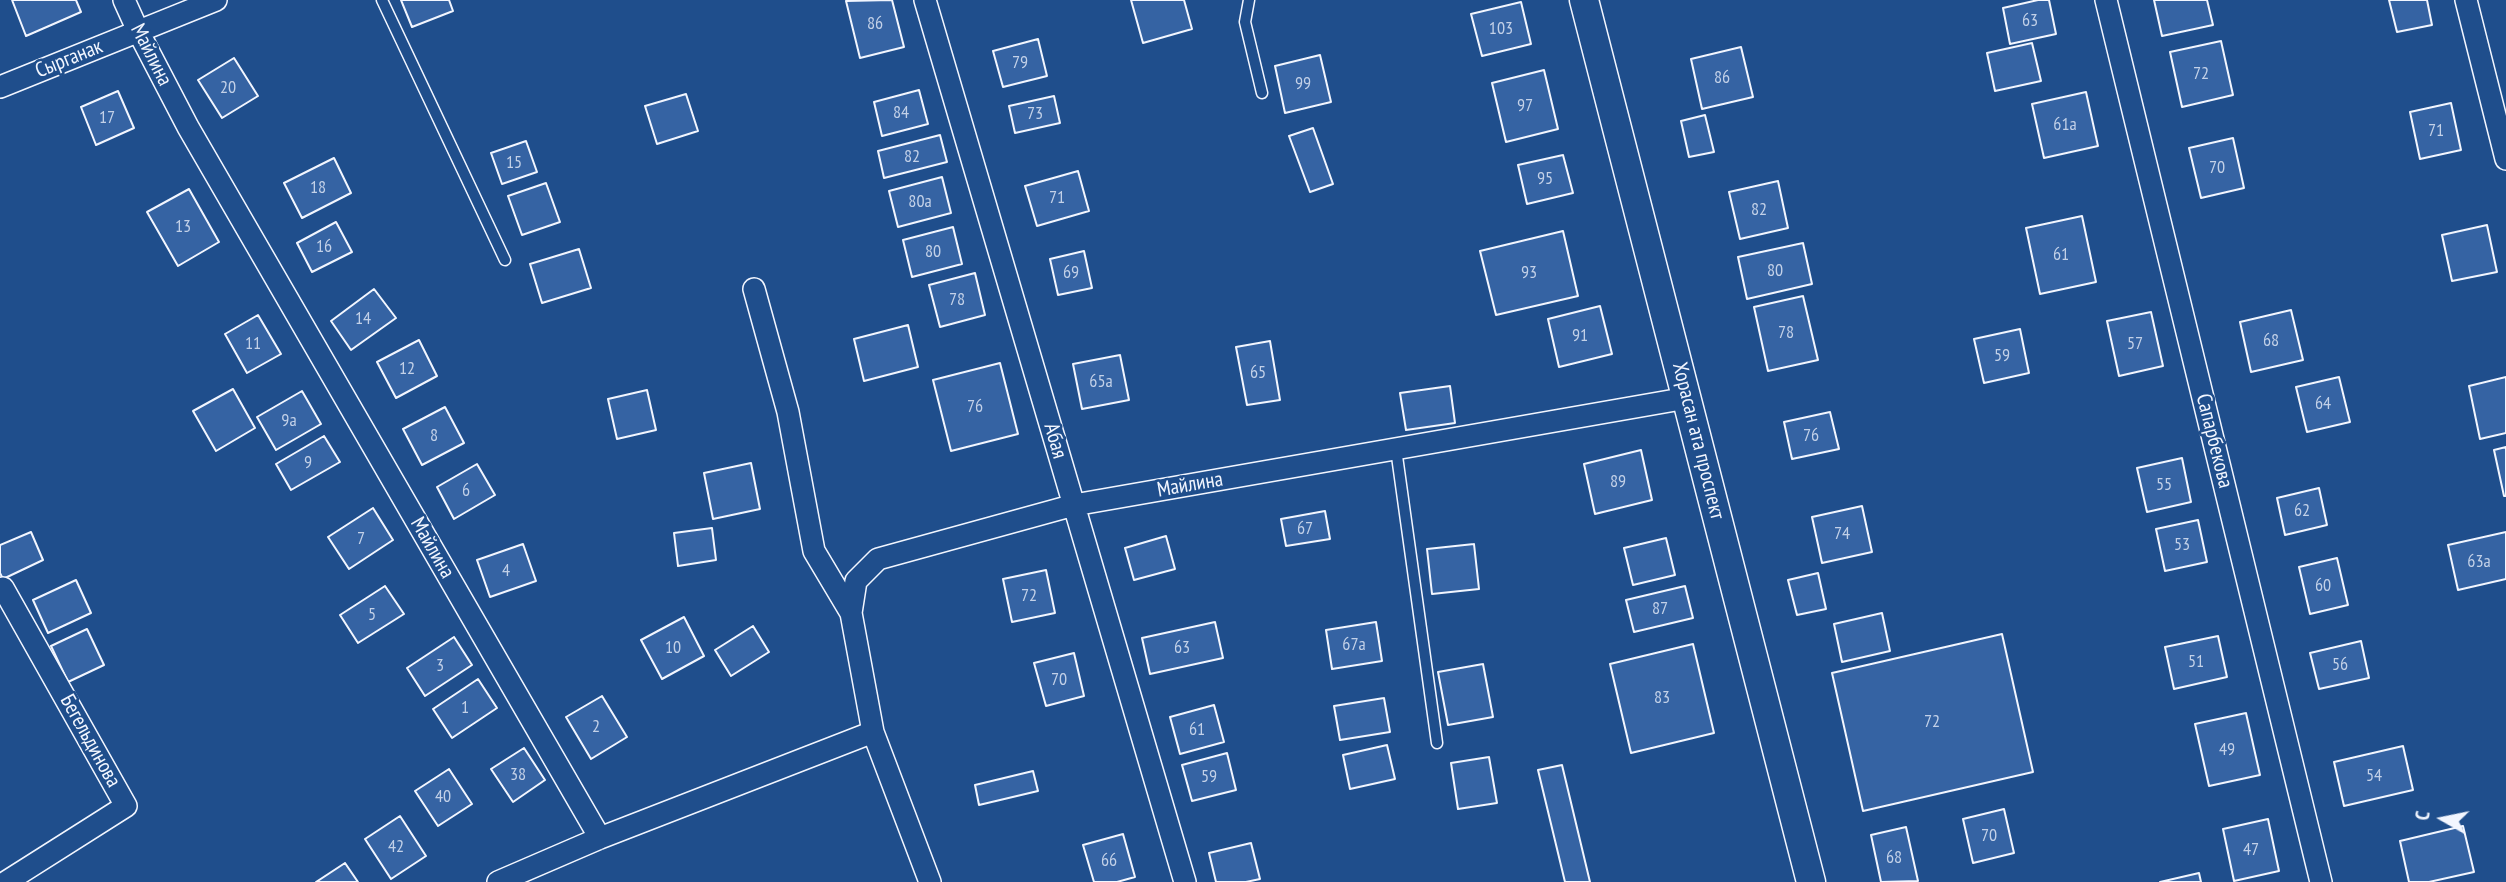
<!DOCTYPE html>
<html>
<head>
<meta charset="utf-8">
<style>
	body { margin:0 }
	#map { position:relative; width:2506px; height:882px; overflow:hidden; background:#1f4e8c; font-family:"PT Sans Narrow",sans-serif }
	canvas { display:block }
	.north { position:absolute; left:2408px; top:784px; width:70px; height:70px; -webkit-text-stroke:5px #1f4e8c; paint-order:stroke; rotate:279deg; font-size:19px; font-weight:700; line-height:28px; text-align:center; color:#f2f6ff }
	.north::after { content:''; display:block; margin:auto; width:24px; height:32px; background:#f2f6ff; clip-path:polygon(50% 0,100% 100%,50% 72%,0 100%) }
</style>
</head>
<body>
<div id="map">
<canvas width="2506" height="882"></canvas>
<div class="north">С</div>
</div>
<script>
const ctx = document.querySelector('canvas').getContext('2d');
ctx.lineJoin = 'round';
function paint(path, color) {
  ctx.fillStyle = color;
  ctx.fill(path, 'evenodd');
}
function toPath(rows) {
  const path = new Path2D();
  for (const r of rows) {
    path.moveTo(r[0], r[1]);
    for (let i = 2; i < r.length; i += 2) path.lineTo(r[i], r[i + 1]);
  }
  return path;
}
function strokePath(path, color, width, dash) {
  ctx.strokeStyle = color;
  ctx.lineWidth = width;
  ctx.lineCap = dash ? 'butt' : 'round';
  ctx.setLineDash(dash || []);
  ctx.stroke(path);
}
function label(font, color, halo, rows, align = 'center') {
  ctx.font = font + ' "PT Sans Narrow",sans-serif';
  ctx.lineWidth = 5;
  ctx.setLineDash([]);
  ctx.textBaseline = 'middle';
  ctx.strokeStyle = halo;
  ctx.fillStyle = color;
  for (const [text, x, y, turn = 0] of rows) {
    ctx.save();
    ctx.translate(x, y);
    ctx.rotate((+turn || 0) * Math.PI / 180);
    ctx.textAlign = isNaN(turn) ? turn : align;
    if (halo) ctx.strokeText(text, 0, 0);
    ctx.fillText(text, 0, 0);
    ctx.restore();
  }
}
const building = toPath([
	[12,0,76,0,81,12,26,36,12,0],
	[401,0,449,0,453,11,412,27,401,0],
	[892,0,904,47,860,58,846,1,892,0],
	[1131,0,1184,0,1192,29,1143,43,1131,0],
	[2038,0,2049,0,2056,34,2010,44,2003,8,2038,0],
	[2154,0,2207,0,2213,25,2162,36,2154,0],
	[2389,0,2427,0,2432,25,2397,32,2389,0],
	[1521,2,1531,44,1482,56,1471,14,1521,2],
	[1038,39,1047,76,1003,87,993,51,1038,39],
	[2221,41,2233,95,2182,107,2170,52,2221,41],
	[2032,43,2041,81,1995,91,1987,53,2032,43],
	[1741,47,1753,97,1702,109,1691,59,1741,47],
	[1320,55,1331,102,1285,113,1275,66,1320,55],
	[234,58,258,96,222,118,198,80,234,58],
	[1544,70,1558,129,1506,142,1492,83,1544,70],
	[919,90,928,124,882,136,874,102,919,90],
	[118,91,134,128,96,145,81,107,118,91],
	[2086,92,2098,146,2044,158,2032,104,2086,92],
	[686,94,698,131,657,144,645,106,686,94],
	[1054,96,1060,123,1015,133,1009,106,1054,96],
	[2451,103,2461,150,2420,159,2410,112,2451,103],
	[1705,115,1714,152,1689,157,1681,121,1705,115],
	[1313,128,1333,184,1310,192,1289,136,1313,128],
	[940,135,947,162,884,178,878,151,940,135],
	[2233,138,2244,188,2201,198,2189,148,2233,138],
	[526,141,537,172,502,184,491,153,526,141],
	[1563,155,1573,193,1527,204,1518,165,1563,155],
	[334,158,351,193,302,218,284,183,334,158],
	[1078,171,1089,211,1037,226,1025,186,1078,171],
	[942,177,951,213,898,227,889,191,942,177],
	[1778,181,1788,228,1740,239,1729,192,1778,181],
	[546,183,560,222,522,235,508,196,546,183],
	[189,189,219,242,178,266,147,212,189,189],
	[2082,216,2096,282,2040,294,2026,228,2082,216],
	[336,222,352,252,312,272,297,243,336,222],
	[2487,225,2497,272,2452,281,2442,235,2487,225],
	[953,227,962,264,912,277,903,240,953,227],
	[1563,231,1578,296,1496,315,1480,251,1563,231],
	[1803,243,1812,284,1747,299,1738,257,1803,243],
	[579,249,591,288,542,303,530,264,579,249],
	[1084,251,1092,288,1058,295,1050,259,1084,251],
	[975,273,985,315,940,327,929,285,975,273],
	[374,289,396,318,351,350,331,321,374,289],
	[1803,296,1818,360,1768,371,1754,307,1803,296],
	[1600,306,1612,354,1559,367,1548,319,1600,306],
	[2291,310,2303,360,2251,372,2240,322,2291,310],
	[2151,312,2163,366,2119,376,2107,321,2151,312],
	[258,315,281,354,247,373,225,334,258,315],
	[908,325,918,367,864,381,854,339,908,325],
	[2020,329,2029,373,1984,383,1974,339,2020,329],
	[419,340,437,376,396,398,377,362,419,340],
	[1270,341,1280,400,1247,405,1236,347,1270,341],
	[1120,355,1129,400,1082,409,1073,364,1120,355],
	[1000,363,1018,434,951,451,933,380,1000,363],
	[2339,377,2350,422,2307,432,2296,387,2339,377],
	[2506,377,2506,433,2480,439,2469,386,2506,377],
	[1450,386,1455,423,1406,430,1400,393,1450,386],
	[233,389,255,428,216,451,193,411,233,389],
	[647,390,656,430,617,439,608,399,647,390],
	[302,391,321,424,276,450,257,417,302,391],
	[445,407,464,443,422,465,403,429,445,407],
	[1830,412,1839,449,1792,459,1784,422,1830,412],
	[324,436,340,462,291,490,276,464,324,436],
	[2506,447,2506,496,2504,496,2494,450,2506,447],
	[1641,450,1652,500,1595,514,1584,464,1641,450],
	[2182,458,2191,502,2147,512,2137,468,2182,458],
	[751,463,760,509,713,519,704,473,751,463],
	[477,464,495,495,454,519,437,487,477,464],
	[2319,488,2327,525,2285,535,2277,498,2319,488],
	[1862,506,1872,552,1822,563,1812,517,1862,506],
	[373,508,393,540,349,569,328,537,373,508],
	[1325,511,1330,539,1286,546,1281,519,1325,511],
	[2198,520,2207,562,2165,571,2156,529,2198,520],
	[712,528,716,560,678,566,674,533,712,528],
	[31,532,43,560,3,579,0,573,0,545,31,532],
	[2506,532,2506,579,2458,590,2448,545,2506,532],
	[1166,536,1175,569,1134,580,1125,548,1166,536],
	[1666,538,1675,575,1633,585,1624,548,1666,538],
	[523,544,536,581,490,597,477,560,523,544],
	[1474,544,1479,589,1432,594,1427,549,1474,544],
	[2337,558,2348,605,2310,614,2299,567,2337,558],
	[1046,570,1055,613,1012,622,1003,579,1046,570],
	[1818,573,1826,609,1797,615,1788,580,1818,573],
	[76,580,91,613,48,633,33,600,76,580],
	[385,586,404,614,358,643,340,615,385,586],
	[1685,586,1693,618,1634,632,1626,600,1685,586],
	[1882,613,1890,651,1842,662,1834,624,1882,613],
	[684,617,704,656,662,679,641,640,684,617],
	[1215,622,1223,658,1150,674,1142,638,1215,622],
	[1376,622,1382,661,1332,669,1326,630,1376,622],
	[753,626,769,652,731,676,715,650,753,626],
	[87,629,104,665,68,682,51,646,87,629],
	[2002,634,2033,772,1863,811,1832,673,2002,634],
	[2218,636,2227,677,2174,689,2165,647,2218,636],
	[454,637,472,665,425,696,407,668,454,637],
	[2361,641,2369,678,2319,689,2310,653,2361,641],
	[1693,644,1714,733,1631,753,1610,664,1693,644],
	[1074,653,1084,696,1046,706,1034,663,1074,653],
	[1483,664,1493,717,1448,725,1438,672,1483,664],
	[478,679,497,708,452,738,433,709,478,679],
	[602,696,627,737,591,759,566,717,602,696],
	[1384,698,1390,732,1340,740,1334,706,1384,698],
	[1214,705,1224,742,1180,754,1170,717,1214,705],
	[2246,713,2260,775,2209,786,2195,724,2246,713],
	[1387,745,1395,779,1350,789,1343,755,1387,745],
	[2403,746,2413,790,2344,806,2334,762,2403,746],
	[524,748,545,780,513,802,491,769,524,748],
	[1227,753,1236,790,1192,801,1182,765,1227,753],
	[1489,757,1497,803,1458,809,1451,763,1489,757],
	[1562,765,1590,882,1565,882,1538,770,1562,765],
	[449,769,472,804,438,826,415,791,449,769],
	[1033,771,1038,791,979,805,975,785,1033,771],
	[2004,809,2014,853,1973,863,1963,819,2004,809],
	[400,816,426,856,391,879,365,839,400,816],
	[2268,819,2279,871,2234,881,2223,829,2268,819],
	[2463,826,2474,872,2429,882,2409,882,2400,841,2463,826],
	[1906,827,1918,881,1881,882,1871,835,1906,827],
	[1123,834,1135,877,1117,882,1094,882,1083,845,1123,834],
	[1251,843,1260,879,1246,882,1216,882,1209,853,1251,843],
	[345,863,358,882,316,882,345,863],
	[2199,873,2201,882,2160,882,2199,873]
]);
paint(building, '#3563a3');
strokePath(building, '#f2f6ff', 2);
const lane = toPath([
	[382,0,505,260],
	[1249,0,1245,22,1262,93],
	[1396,449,1437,743]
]);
const street = toPath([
	[124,0,138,31,188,127,600,838],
	[925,0,1185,882],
	[2106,0,2321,882],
	[2466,0,2506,159],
	[0,87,216,0],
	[754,289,788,412,814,551,851,613],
	[3,588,126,806,6,882],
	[498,882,600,838,873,732],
	[930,882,873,732,851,613,856,581,878,559,1074,505,1687,398]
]);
const secondary = toPath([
	[1584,0,1811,882]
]);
strokePath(lane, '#f2f6ff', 13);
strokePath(street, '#f2f6ff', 24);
strokePath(secondary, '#f2f6ff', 31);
strokePath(lane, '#1f4e8c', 10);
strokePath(street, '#1f4e8c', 21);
strokePath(secondary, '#1f4e8c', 28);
label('18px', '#c3d1e8', null, [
	["63",2030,21],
	["86",875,24],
	["103",1501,29],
	["79",1020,63],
	["72",2201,74],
	["86",1722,78],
	["99",1303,84],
	["20",228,88],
	["97",1525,106],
	["84",901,113],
	["73",1035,114],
	["17",107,118],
	["61а",2065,125],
	["71",2436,131],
	["82",912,157],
	["15",514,163],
	["70",2217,168],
	["95",1545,179],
	["18",318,188],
	["71",1057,198],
	["80а",920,202],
	["82",1759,210],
	["13",183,227],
	["16",324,247],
	["80",933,252],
	["61",2061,255],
	["80",1775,271],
	["69",1071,273],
	["93",1529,273],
	["78",957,300],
	["14",363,319],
	["78",1786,333],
	["91",1580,336],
	["68",2271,341],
	["11",253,344],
	["57",2135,344],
	["59",2002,356],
	["12",407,369],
	["65",1258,373],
	["65а",1101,382],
	["64",2323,404],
	["76",975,407],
	["9а",289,421],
	["8",434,436],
	["76",1811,436],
	["9",308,463],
	["89",1618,482],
	["55",2164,485],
	["6",466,491],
	["62",2302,511],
	["67",1305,529],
	["74",1842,534],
	["7",361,539],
	["53",2182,545],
	["63а",2479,562],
	["4",506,571],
	["60",2323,586],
	["72",1029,596],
	["87",1660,609],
	["5",372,615],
	["67а",1354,645],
	["10",673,648],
	["63",1182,648],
	["51",2196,662],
	["56",2340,665],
	["3",440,666],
	["70",1059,680],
	["83",1662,698],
	["1",465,708],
	["72",1932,722],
	["2",596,727],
	["61",1197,730],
	["49",2227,750],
	["38",518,775],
	["54",2374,776],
	["59",1209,777],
	["40",443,797],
	["70",1989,836],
	["42",396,847],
	["47",2251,850],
	["68",1894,858],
	["66",1109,861]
]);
label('21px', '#f2f6ff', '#1f4e8c', [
	["Майлина",151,55,63],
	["Сырганак",69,59,-22],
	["Абая",1055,441,74],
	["Хорасан ата проспект",1698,441,76],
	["Сапарбекова",2214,441,76],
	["Майлина",1190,485,-10],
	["Майлина",432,548,60],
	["Бегельдинова",90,741,61]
]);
</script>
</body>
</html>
